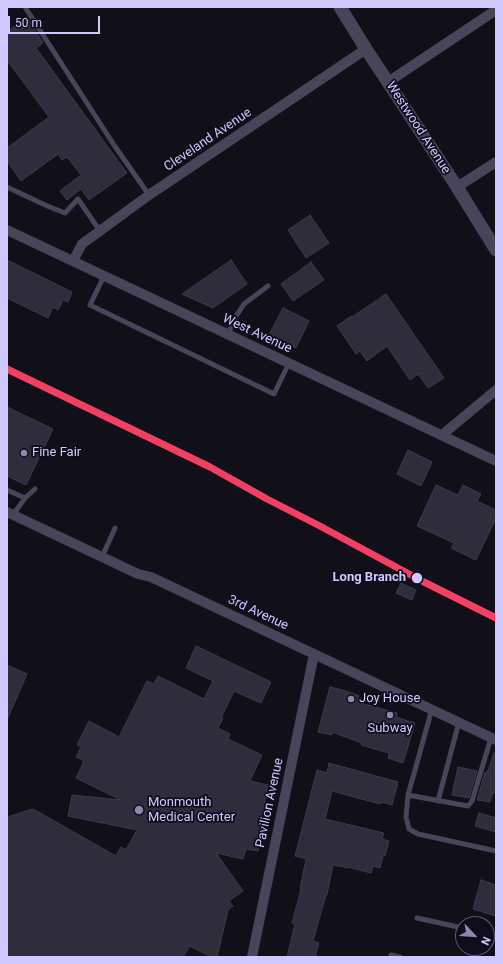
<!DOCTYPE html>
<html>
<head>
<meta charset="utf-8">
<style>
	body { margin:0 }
	#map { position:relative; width:503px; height:964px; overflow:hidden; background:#111018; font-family:Roboto,sans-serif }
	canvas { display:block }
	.frame { position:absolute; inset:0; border:8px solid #d0c9fd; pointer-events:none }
	.north { position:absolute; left:455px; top:916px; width:40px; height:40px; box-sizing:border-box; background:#0f0c1c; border:1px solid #5c5876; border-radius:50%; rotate:115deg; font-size:11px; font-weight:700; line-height:16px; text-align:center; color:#d0c9fd }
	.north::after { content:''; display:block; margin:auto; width:14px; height:18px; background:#8d88ad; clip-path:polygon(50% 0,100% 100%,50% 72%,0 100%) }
	.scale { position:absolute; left:8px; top:16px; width:92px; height:18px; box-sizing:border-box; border:2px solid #d0c9fd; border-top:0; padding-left:5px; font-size:12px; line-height:14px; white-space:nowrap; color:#d0c9fd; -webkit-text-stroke:3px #0f0c1c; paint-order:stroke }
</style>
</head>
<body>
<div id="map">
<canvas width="503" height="964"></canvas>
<div class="frame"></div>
<div class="north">N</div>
<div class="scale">50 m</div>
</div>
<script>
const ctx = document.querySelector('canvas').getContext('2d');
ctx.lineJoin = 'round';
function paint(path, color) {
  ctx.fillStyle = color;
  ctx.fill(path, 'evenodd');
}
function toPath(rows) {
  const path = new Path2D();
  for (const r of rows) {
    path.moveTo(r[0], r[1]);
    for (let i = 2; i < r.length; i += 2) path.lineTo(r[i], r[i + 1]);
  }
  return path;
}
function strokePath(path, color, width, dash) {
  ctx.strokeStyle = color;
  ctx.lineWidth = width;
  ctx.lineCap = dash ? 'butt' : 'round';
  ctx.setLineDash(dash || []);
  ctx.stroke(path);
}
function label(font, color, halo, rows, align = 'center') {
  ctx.font = font + ' Roboto,sans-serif';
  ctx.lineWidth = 3.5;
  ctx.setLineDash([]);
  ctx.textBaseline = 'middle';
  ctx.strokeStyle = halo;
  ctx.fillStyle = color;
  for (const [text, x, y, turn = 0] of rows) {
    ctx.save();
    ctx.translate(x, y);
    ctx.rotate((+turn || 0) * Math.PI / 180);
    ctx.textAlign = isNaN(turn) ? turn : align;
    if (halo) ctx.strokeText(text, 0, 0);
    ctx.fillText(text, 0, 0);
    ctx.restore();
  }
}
const building = toPath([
	[27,17,43,43,36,48,127,173,89,200,81,189,67,200,60,191,81,175,67,157,62,160,58,154,21,181,7,161,7,148,49,117,7,60,7,32,27,17],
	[310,215,329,243,306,258,288,230,310,215],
	[7,260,72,292,68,302,63,300,58,310,53,307,48,318,7,298,7,260],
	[231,260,247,284,213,308,182,294,231,260],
	[311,262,324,280,293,301,281,284,311,262],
	[386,294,444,378,428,388,418,374,410,380,387,346,367,361,360,351,356,354,337,326,351,316,352,317,386,294],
	[283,308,309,321,296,348,269,335,283,308],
	[7,407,53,429,26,485,7,476,7,407],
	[408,450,432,462,421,486,397,474,408,450],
	[436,485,458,495,463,485,481,494,477,501,496,510,496,518,476,560,451,548,454,543,417,526,436,485],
	[401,583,416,590,412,600,396,593,401,583],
	[196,646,271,682,261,703,234,691,221,718,223,718,218,728,230,734,228,739,262,755,250,781,268,785,260,825,263,826,258,851,246,849,243,859,216,853,243,891,229,901,233,906,228,910,217,957,211,957,190,946,183,957,7,957,7,817,33,809,116,856,121,847,126,850,137,830,68,816,72,795,121,800,76,778,84,761,76,757,81,747,77,745,89,721,119,737,147,681,154,684,158,676,204,699,213,681,186,668,196,646],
	[7,665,27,674,7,720,7,665],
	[330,687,343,690,359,696,357,702,397,713,396,717,415,723,403,763,388,758,389,753,361,745,362,743,332,732,332,735,318,732,330,687],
	[494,753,496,753,496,793,493,792,490,802,477,800,485,772,487,773,494,753],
	[329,763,398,782,392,805,381,802,380,804,332,791,325,819,384,833,382,839,389,841,385,856,383,856,380,868,373,866,371,873,348,867,348,868,334,865,333,865,327,895,326,895,313,941,319,943,315,957,287,957,295,924,292,923,301,889,300,889,306,859,295,856,317,770,327,773,329,763],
	[458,767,477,771,469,798,452,795,458,767],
	[479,813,496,818,496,832,475,826,479,813],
	[481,880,496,885,496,916,473,909,481,880]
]);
paint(building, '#2f2c3c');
strokePath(building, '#3c3a4d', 1);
strokePath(toPath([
	[25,7,114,145,149,195],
	[7,187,45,205,65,213,78,199,100,231],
	[104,276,90,305,274,394,289,363],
	[228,334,235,318,244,304,268,286],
	[7,490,25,498],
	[13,515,25,498,35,489],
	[102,557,115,528],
	[432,709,408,795,468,806,472,801,491,738],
	[408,795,406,817,409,829,418,834,496,851],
	[438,801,459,722],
	[417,918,463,928],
	[487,934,496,936],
	[391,955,400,957]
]), '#464559', 5);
strokePath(toPath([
	[388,82,496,10],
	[457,187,496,162],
	[7,230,496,461],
	[73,261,82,244,149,195,366,49],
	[442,435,496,390],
	[7,512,138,574,151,577,496,740],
	[252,957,314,654]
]), '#464559', 10);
strokePath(toPath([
	[340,7,366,49,457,187,496,250]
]), '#464559', 13);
strokePath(toPath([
	[7,369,210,467,267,499,318,525,424,582,496,618]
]), '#f24062', 7);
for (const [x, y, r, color] of [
	[24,453,4,"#8d88ad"],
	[417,578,6,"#d0c9fd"],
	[351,699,4,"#8d88ad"],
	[390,715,4,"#8d88ad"],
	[139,810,5,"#8d88ad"]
]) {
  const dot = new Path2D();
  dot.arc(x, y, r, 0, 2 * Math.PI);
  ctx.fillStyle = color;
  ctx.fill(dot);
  strokePath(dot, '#0f0c1c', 1.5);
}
label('13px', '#d0c9fd', '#0f0c1c', [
	["Westwood Avenue",418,128,57],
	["Cleveland Avenue",208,140,-34],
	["West Avenue",257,334,25],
	["3rd Avenue",258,613,25],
	["Pavilion Avenue",270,803,-78]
]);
label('13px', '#d0c9fd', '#0f0c1c', [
	["Fine Fair",32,453],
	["Joy House",359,699],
	["Subway",390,729,"center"],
	["Monmouth",148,803],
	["Medical Center",148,818]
], 'left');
label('bold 13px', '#d0c9fd', '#0f0c1c', [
	["Long Branch",406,578]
], 'right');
</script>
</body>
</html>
